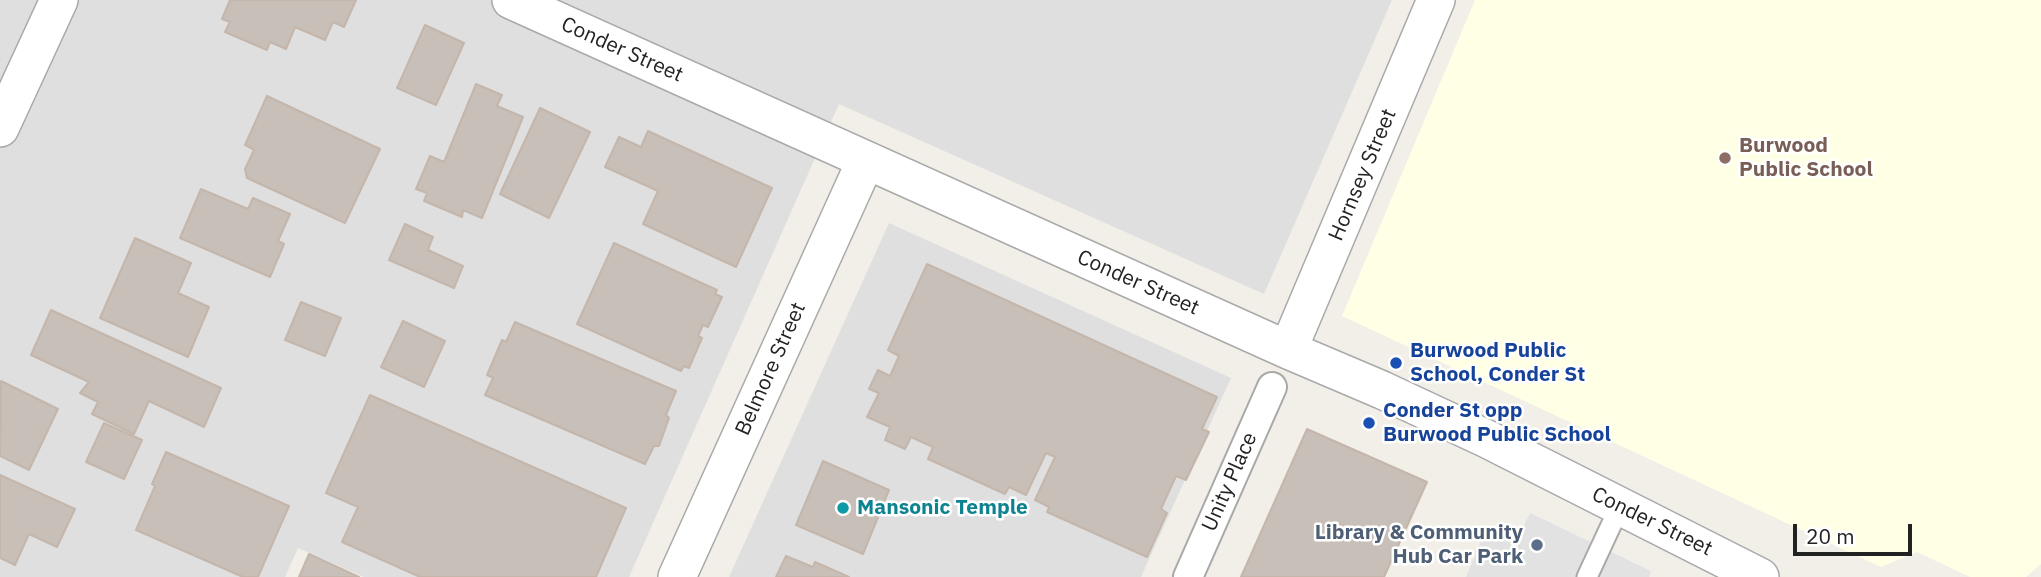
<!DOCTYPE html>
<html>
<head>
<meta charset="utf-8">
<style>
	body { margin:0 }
	#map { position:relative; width:2041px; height:577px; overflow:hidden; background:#f2efe9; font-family:"IBM Plex Sans",sans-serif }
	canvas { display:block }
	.scale { position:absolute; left:1793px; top:524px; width:119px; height:32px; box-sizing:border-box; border:4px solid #222; border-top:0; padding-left:9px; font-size:21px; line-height:24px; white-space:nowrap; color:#222; -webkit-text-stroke:5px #fff; paint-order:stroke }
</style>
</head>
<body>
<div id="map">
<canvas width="2041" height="577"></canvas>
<div class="scale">20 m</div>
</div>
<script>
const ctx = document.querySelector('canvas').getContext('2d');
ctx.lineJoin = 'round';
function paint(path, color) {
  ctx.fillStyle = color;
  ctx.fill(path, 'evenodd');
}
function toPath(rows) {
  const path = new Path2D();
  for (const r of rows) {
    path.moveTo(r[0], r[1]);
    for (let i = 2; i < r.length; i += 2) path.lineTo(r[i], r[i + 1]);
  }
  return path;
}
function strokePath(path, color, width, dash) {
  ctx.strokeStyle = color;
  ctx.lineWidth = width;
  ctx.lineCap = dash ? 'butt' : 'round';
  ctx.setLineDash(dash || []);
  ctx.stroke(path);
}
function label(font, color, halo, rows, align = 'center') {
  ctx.font = font + ' "IBM Plex Sans",sans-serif';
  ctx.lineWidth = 5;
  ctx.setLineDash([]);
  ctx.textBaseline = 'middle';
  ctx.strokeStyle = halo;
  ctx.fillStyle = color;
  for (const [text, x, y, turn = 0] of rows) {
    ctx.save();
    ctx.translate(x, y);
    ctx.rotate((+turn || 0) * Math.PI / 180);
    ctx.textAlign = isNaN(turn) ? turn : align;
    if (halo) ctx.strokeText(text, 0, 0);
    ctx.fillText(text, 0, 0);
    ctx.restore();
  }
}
paint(toPath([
	[0,0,1392,0,1264,294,839,104,629,577,364,577,298,548,285,577,0,577],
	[889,223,1231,378,1141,577,729,577]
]), '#e0dfdf');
paint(toPath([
	[1475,0,2041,0,2041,564,2026,577,1970,577,1917,552,1881,567,1342,316]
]), '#ffffe5');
paint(toPath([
	[1530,513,1651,571,1649,577,1466,577,1486,529,1516,542]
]), '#e2e2e2');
const building = toPath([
	[230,0,356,0,344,27,333,22,325,40,295,27,286,49,270,42,267,50,225,32,230,22,222,19,230,0],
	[425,25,464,43,436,105,397,88,425,25],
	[476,84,502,95,497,106,523,117,482,218,463,210,462,217,424,201,427,193,416,189,430,156,444,162,476,84],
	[267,96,380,149,345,223,247,178,245,169,254,150,245,145,267,96],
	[540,108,590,132,549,218,500,194,540,108],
	[648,131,772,188,736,267,643,224,658,191,605,167,619,137,641,147,648,131],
	[201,189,248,209,253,198,290,214,278,241,284,244,270,277,180,238,201,189],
	[405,224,433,237,428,250,463,266,454,288,389,260,405,224],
	[135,238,191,263,178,293,209,307,188,357,100,318,135,238],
	[614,243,717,290,715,294,722,297,708,327,703,325,698,336,702,338,689,368,684,366,681,371,577,324,614,243],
	[927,264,1217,397,1202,429,1209,432,1186,480,1176,476,1161,509,1167,513,1147,557,1047,512,1049,507,1035,500,1055,457,1046,453,1026,495,1009,487,1005,494,928,459,933,447,911,437,905,449,885,440,890,427,867,417,879,393,869,389,878,370,890,376,899,356,888,350,927,264],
	[301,302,341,318,325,356,285,340,301,302],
	[51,310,221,388,204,427,149,401,134,434,92,414,98,402,80,393,89,382,31,355,51,310],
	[403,321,445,341,424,387,381,367,403,321],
	[515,322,676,391,666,415,669,418,659,446,654,446,645,464,485,395,493,378,487,375,502,340,506,342,515,322],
	[1,381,58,409,29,470,0,456,1,381],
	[370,395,626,508,596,577,420,577,342,542,358,507,326,493,370,395],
	[104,423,142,440,124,479,86,462,104,423],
	[1307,429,1427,482,1384,577,1241,577,1307,429],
	[166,452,289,506,258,577,243,577,136,530,155,486,152,484,166,452],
	[823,461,889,490,863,554,796,525,823,461],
	[0,475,75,509,57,547,29,534,15,565,0,558,0,475],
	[309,554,359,577,299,577,309,554],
	[786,556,813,567,815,562,849,577,776,577,786,556]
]);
paint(building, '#c7bfb8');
strokePath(building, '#c4b6ab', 2);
const service = toPath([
	[1587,577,1620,506]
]);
const pedestrian = toPath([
	[1188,577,1272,387]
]);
const minor = toPath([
	[511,0,1288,350,1382,390,1487,439,1760,577],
	[0,128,59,0],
	[1288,350,1436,0],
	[677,577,866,160]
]);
strokePath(service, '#a9a9a9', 23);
strokePath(pedestrian, '#a9a9a9', 32);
strokePath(minor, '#a9a9a9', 40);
strokePath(service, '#fff', 19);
strokePath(pedestrian, '#fff', 28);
strokePath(minor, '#fff', 37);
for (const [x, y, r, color] of [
	[1725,158,7,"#8d6e63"],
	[1396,363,7,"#1a4fb4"],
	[1369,423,7,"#1a4fb4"],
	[843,508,7,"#0f9aa8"],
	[1537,545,7,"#5c6f8a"]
]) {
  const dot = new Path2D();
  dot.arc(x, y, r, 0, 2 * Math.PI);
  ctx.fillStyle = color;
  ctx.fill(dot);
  strokePath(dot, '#fff', 2.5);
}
label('21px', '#222', '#fff', [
	["Conder Street",622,50,24],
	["Hornsey Street",1363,175,-67],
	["Conder Street",1138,283,24],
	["Belmore Street",771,369,-66],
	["Unity Place",1230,482,-66],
	["Conder Street",1652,522,26]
]);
label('bold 21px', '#785e54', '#fff', [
	["Burwood",1739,146],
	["Public School",1739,170]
], 'left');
label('bold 21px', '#164399', '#fff', [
	["Burwood Public",1410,351],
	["School, Conder St",1410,375],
	["Conder St opp",1383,411],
	["Burwood Public School",1383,435]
], 'left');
label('bold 21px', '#0d838f', '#fff', [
	["Mansonic Temple",857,508]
], 'left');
label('bold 21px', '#4e5e75', '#fff', [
	["Library & Community",1523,533],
	["Hub Car Park",1523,557]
], 'right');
</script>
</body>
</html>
